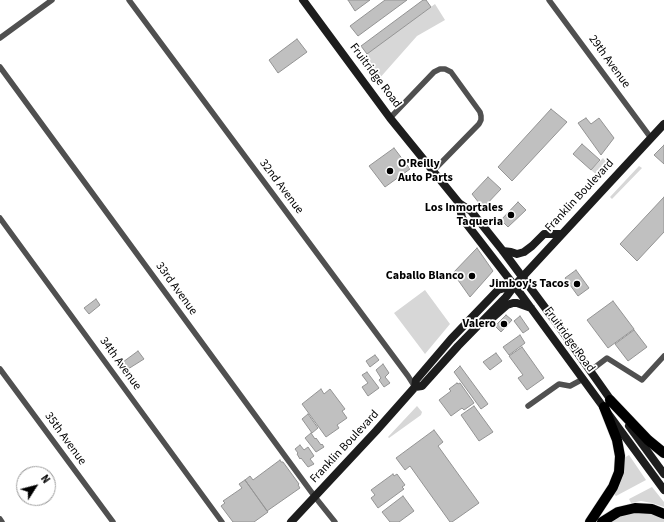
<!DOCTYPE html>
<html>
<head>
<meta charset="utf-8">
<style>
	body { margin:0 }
	#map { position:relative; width:664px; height:522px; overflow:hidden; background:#fff; font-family:"Source Sans 3",sans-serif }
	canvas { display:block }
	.north { position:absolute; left:16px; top:466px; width:40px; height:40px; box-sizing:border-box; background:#fff; border:1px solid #999; border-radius:50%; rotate:54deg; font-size:11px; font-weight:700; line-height:16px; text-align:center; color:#000 }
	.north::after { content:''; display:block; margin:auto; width:14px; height:18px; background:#000; clip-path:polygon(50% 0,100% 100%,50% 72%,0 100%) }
</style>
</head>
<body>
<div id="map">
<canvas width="664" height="522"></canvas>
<div class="north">N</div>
</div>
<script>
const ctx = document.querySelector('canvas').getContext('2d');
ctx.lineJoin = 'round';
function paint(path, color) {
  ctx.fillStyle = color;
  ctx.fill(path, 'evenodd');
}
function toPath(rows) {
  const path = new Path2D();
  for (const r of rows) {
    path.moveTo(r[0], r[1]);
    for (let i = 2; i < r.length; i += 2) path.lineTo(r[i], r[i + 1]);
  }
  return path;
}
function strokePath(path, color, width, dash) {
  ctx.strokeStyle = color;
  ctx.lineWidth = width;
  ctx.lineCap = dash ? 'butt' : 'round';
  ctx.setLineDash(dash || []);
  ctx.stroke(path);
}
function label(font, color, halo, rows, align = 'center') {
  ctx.font = font + ' "Source Sans 3",sans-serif';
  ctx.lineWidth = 3.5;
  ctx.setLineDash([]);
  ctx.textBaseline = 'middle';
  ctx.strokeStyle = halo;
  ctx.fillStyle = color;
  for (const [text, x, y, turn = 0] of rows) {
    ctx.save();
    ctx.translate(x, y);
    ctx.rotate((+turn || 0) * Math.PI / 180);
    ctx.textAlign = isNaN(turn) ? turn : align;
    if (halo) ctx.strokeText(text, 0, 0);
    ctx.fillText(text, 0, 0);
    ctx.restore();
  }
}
paint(toPath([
	[435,4,445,20,417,36,378,80,361,58],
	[603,158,608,164,597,175,591,170],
	[639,166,642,168,612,199,610,197],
	[425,290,450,324,425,354,394,313],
	[417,406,422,412,421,415,389,438,388,437],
	[629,455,646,480,616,496,614,494,624,458],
	[652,487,664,502,664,507,652,503,641,501,631,503,629,499],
	[648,512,664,518,664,522,609,522,615,518,632,513]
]), '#d7d7d7');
const building = toPath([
	[348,0,370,0,355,11,348,0],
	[385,0,407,0,358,36,350,26,385,0],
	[423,0,426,0,431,7,367,54,361,46,423,0],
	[297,39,307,52,278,73,269,60,297,39],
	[551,109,567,122,512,181,498,167,551,109],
	[586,118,591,124,599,118,614,138,601,155,578,123,586,118],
	[582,144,600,160,591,170,573,154,582,144],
	[664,145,664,164,654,155,664,145],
	[394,148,410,169,385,187,369,166,394,148],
	[488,177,501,189,483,208,472,194,488,177],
	[664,197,664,232,637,261,620,244,664,197],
	[518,202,526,210,508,227,501,220,518,202],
	[477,248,493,271,470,297,453,273,477,248],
	[576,270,589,288,578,296,565,278,576,270],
	[96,299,100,305,89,314,84,308,96,299],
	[613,301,634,329,608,348,587,320,613,301],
	[506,315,512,320,501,332,495,326,506,315],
	[520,316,529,329,523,333,514,321,520,316],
	[634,330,647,347,628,361,615,344,634,330],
	[520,335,525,343,509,355,503,347,520,335],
	[522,347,544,378,527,390,518,378,523,375,509,356,522,347],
	[138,351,144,359,128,369,123,362,138,351],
	[496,353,502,361,490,370,483,362,496,353],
	[375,355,379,360,370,367,366,361,375,355],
	[383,364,389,373,385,377,390,383,384,387,379,380,381,378,376,370,383,364],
	[460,366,488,404,481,409,454,372,460,366],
	[367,372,379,388,368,396,362,387,368,383,362,375,367,372],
	[457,383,458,384,460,383,474,403,464,410,462,408,451,416,439,400,451,391,449,389,457,383],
	[321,389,324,394,330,389,345,409,342,411,347,418,337,425,339,428,326,437,302,404,321,389],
	[474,406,493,432,479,441,461,415,474,406],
	[308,414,318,428,312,433,302,419,308,414],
	[434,430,443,442,438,446,479,503,452,522,450,522,410,466,405,470,396,458,434,430],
	[311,433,315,439,316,438,321,445,322,444,324,447,316,452,305,438,311,433],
	[300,445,304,450,308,447,314,456,310,459,314,464,308,467,301,458,300,459,297,454,298,453,295,449,300,445],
	[280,460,281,462,283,462,299,484,298,485,300,488,267,511,245,480,250,476,253,480,280,460],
	[393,474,394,476,397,474,405,485,402,487,404,489,378,508,371,498,375,495,371,490,393,474],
	[245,480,268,512,254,522,233,522,221,506,225,503,223,501,242,488,239,484,245,480],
	[403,496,414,511,399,522,390,522,382,512,403,496]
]);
paint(building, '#c0c0c0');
strokePath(building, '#949494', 1);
const highway = toPath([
	[610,400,648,440,664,453],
	[590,522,613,487,619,472,620,456,617,440,604,407],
	[602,522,618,512,635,508,652,509,664,514]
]);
strokePath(highway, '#dbdbdb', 11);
strokePath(toPath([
	[129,0,408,376,415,387],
	[549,0,651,138],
	[0,38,52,0],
	[0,67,315,497,335,522],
	[390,118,434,72,440,69,445,69,451,72,480,112,481,116,481,120,479,124,433,171],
	[0,218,222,522],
	[0,369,113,522],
	[590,371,607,358,642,380,664,356],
	[528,406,559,384,570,386,583,379],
	[0,519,2,522]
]), '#505050', 5.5);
strokePath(toPath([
	[303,0,390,118,459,203,471,211,503,251,555,321,613,403],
	[459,203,462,218,520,293,664,490],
	[503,251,511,252,517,254,524,252,532,246,544,234,562,234],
	[491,319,507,305,513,303,517,303,531,308],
	[415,387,422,386,458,346,506,297,515,285,664,124],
	[629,426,664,474],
	[291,522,376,431,415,387,416,380,451,339,498,290,515,285]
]), '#1d1d1d', 8);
strokePath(highway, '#000', 10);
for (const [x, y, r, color] of [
	[390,171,4,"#000"],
	[511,215,4,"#000"],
	[472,276,4,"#000"],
	[577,284,4,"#000"],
	[504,324,4,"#000"]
]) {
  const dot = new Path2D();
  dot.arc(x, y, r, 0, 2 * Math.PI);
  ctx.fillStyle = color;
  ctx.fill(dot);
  strokePath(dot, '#fff', 1.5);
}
label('12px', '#000', '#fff', [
	["29th Avenue",609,62,54],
	["Fruitridge Road",375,76,53],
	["32nd Avenue",281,187,53],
	["Franklin Boulevard",580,196,-47],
	["33rd Avenue",176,289,54],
	["Fruitridge Road",569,340,54],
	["34th Avenue",120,364,54],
	["35th Avenue",65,439,54],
	["Franklin Boulevard",345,447,-47]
]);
label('bold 12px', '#000', '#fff', [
	["O'Reilly",398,164,"left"],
	["Auto Parts",398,178,"left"],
	["Los Inmortales",503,208],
	["Taqueria",503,222],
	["Caballo Blanco",464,276],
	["Jimboy's Tacos",569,284],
	["Valero",496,324]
], 'right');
</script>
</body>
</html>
